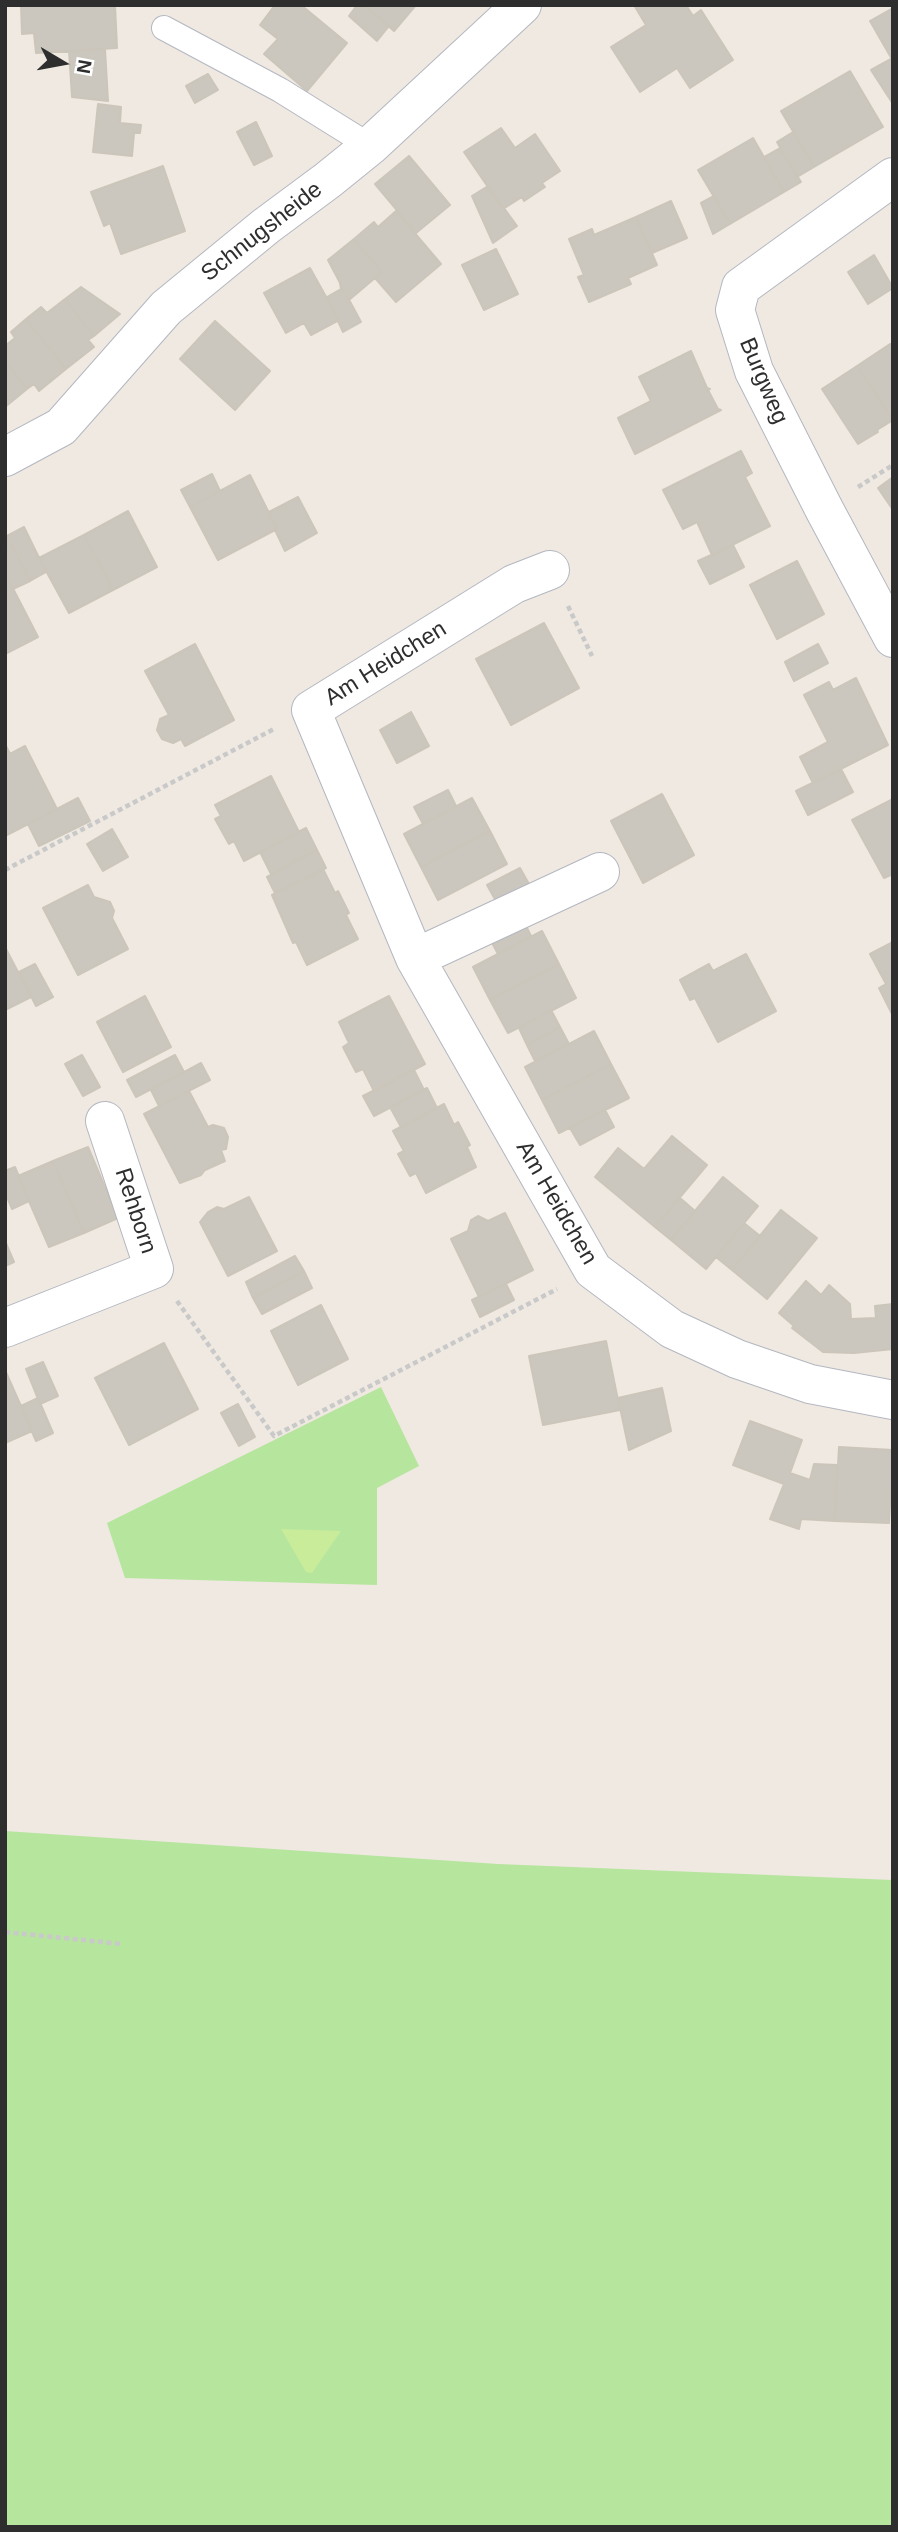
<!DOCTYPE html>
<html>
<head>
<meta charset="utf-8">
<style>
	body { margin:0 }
	#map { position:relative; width:898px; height:2532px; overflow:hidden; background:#efe9e1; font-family:Arial,sans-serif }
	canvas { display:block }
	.frame { position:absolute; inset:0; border:7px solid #2e2e2e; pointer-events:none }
	.north { position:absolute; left:28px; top:28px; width:70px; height:70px; -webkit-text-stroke:5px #fff; paint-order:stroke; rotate:100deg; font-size:19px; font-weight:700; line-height:28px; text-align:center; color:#2e2e2e }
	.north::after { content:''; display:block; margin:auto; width:24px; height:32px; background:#2e2e2e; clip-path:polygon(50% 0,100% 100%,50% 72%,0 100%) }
</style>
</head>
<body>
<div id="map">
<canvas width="898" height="2532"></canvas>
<div class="frame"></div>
<div class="north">N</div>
</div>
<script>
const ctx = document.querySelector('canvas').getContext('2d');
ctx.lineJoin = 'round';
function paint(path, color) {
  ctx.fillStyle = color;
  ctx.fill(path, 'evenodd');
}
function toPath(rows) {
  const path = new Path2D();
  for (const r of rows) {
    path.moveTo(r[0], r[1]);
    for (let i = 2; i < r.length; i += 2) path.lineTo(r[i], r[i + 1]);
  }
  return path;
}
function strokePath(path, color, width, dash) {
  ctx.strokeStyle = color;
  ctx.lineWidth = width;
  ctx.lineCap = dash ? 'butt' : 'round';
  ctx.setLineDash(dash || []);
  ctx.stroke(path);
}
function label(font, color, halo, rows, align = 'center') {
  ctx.font = font + ' Arial,sans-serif';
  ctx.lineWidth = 5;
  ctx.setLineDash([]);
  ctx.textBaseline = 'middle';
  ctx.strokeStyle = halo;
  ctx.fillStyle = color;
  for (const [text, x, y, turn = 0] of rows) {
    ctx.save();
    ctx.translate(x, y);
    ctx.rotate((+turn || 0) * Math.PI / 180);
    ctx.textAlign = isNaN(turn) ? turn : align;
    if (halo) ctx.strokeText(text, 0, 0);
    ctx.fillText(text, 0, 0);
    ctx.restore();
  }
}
paint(toPath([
	[381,1387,419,1466,377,1488,377,1585,125,1578,107,1523],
	[5,1831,498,1864,893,1880,893,2527,5,2527]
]), '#b6e59e');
paint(toPath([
	[281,1529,341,1531,312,1573,306,1572]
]), '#c9ec9a');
const building = toPath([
	[21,5,115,5,117,48,36,53,34,33,22,34,21,5],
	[275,5,301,5,347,43,307,91,264,54,278,39,260,25,275,5],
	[357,5,364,5,389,26,377,41,349,16,357,5],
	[364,5,416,5,394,31,364,5],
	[634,5,686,5,693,16,701,10,733,60,690,88,677,68,640,92,611,47,646,25,634,5],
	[893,8,893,61,870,21,893,8],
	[105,49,108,101,72,97,69,51,105,49],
	[891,59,893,61,893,104,871,70,891,59],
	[850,71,883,127,814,167,781,111,850,71],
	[208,74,218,90,195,103,186,86,208,74],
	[98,104,121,107,120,123,141,125,140,133,134,133,132,156,93,152,98,104],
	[256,122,272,156,254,165,237,132,256,122],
	[501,128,515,148,535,134,560,171,542,183,545,187,524,201,522,197,503,209,464,152,501,128],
	[793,132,814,167,797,177,777,142,793,132],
	[753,138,784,192,730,224,698,170,753,138],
	[780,148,801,182,784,192,764,157,780,148],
	[409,156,450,205,416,233,375,184,409,156],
	[163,166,185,231,121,254,110,223,104,226,91,192,163,166],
	[488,186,517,226,493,243,472,196,488,186],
	[714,196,730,224,713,234,701,203,714,196],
	[671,201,687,238,652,253,636,217,671,201],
	[396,211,441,264,396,302,375,278,382,272,354,239,374,222,378,227,396,211],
	[636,217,657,265,628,278,631,284,589,302,578,277,584,275,569,239,592,229,594,235,636,217],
	[354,239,382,272,349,300,328,260,354,239],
	[496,249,518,294,484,310,462,265,496,249],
	[874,255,893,288,868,304,848,272,874,255],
	[310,268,339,320,311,335,304,323,286,333,264,293,310,268],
	[340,283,361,322,343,332,327,297,341,289,340,283],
	[81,287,120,314,94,336,65,299,81,287],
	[65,299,94,336,88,340,94,347,66,369,26,319,41,307,47,313,65,299],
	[26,319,66,369,39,391,34,384,27,389,5,361,5,346,15,338,11,332,26,319],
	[215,321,270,371,235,410,180,359,215,321],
	[890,344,893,347,893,420,857,366,890,344],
	[691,351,707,388,710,389,708,390,718,409,721,410,635,454,618,418,651,401,639,377,691,351],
	[5,361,27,389,5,407,5,361],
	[857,366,893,420,877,430,878,432,858,444,822,389,857,366],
	[741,451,752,473,745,477,770,526,712,555,697,522,683,529,663,490,741,451],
	[212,474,220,491,190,507,181,490,212,474],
	[250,475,277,529,218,560,190,507,250,475],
	[893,477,893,510,878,488,893,477],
	[298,497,317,533,285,551,275,530,277,529,269,512,298,497],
	[128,511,157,567,113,590,84,535,128,511],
	[24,527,46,572,30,581,7,536,24,527],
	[84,535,113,590,69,613,39,558,84,535],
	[7,536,30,581,13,589,5,573,7,536],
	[733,545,744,567,710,584,698,561,733,545],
	[797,561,824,614,777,639,750,585,797,561],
	[5,573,38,637,5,654,5,573],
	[544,623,579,688,511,725,476,659,544,623],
	[195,644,234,720,185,746,181,739,173,743,162,739,157,730,160,719,169,715,145,671,195,644],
	[818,644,828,663,794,681,785,662,818,644],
	[856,678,888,745,813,783,800,757,828,742,804,695,829,682,833,690,856,678],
	[411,712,429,746,397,763,380,730,411,712],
	[6,746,10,754,25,746,57,809,5,836,6,746],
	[841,769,853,792,808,815,796,791,841,769],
	[271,776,299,832,244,861,234,841,229,844,215,819,221,816,215,805,271,776],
	[448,790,456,806,423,824,414,807,448,790],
	[662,794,694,855,643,883,611,821,662,794],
	[78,798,90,821,39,846,28,824,78,798],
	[472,798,490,831,421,867,404,834,472,798],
	[893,799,893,874,884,878,852,820,893,799],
	[306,828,317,850,271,874,260,852,306,828],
	[112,829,128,857,103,871,87,844,112,829],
	[490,831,507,864,438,900,421,867,490,831],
	[317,850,326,868,275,893,267,877,317,850],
	[520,868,529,884,496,901,487,885,520,868],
	[323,869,335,893,338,891,349,913,346,915,358,939,307,965,296,942,293,943,272,895,323,869],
	[88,885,94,897,110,902,114,911,112,918,128,949,78,975,43,908,88,885],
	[523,920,531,936,498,954,489,937,523,920],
	[542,931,559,964,490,1000,473,967,542,931],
	[893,942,893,1016,879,988,886,984,870,954,893,942],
	[5,947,31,997,5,1010,5,947],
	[746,954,776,1011,718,1042,695,998,690,1000,680,980,709,964,713,971,746,954],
	[35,964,53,997,36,1006,19,972,35,964],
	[559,964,576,998,508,1033,490,1000,559,964],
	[145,996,171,1047,123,1072,97,1022,145,996],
	[389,996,425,1064,374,1091,363,1069,356,1072,343,1047,349,1043,339,1022,389,996],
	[551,1010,560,1027,527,1045,519,1028,551,1010],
	[560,1027,569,1044,535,1061,527,1045,560,1027],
	[594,1031,611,1064,542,1100,525,1067,594,1031],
	[82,1055,100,1087,83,1096,65,1064,82,1055],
	[175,1055,184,1072,136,1097,127,1080,175,1055],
	[201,1063,210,1080,159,1106,151,1090,201,1063],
	[611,1064,629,1098,559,1133,542,1100,611,1064],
	[414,1070,424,1090,374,1116,363,1096,414,1070],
	[427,1088,437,1108,401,1127,390,1107,427,1088],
	[189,1091,208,1127,213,1125,224,1128,228,1137,226,1149,221,1150,225,1161,205,1170,201,1175,180,1183,144,1114,189,1091],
	[444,1104,454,1125,458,1122,470,1145,467,1147,476,1167,426,1193,416,1173,410,1176,398,1154,404,1151,393,1131,444,1104],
	[605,1110,614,1127,580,1145,570,1128,605,1110],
	[672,1136,707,1165,655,1227,595,1177,618,1148,644,1169,672,1136],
	[88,1147,118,1218,84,1233,53,1161,88,1147],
	[53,1161,84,1233,49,1247,18,1176,53,1161],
	[15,1167,29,1201,12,1209,5,1192,5,1171,15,1167],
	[723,1177,758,1206,706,1269,671,1240,723,1177],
	[249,1197,277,1251,228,1276,200,1222,208,1212,217,1207,224,1209,249,1197],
	[680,1198,695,1211,671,1240,655,1227,680,1198],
	[781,1210,817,1238,767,1299,732,1270,781,1210],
	[505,1213,533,1270,479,1297,451,1239,468,1231,471,1220,478,1216,488,1221,505,1213],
	[744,1223,760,1236,732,1270,716,1257,744,1223],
	[5,1241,14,1262,5,1266,5,1241],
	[295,1256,304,1271,253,1298,246,1282,295,1256],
	[304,1271,312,1288,262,1314,253,1298,304,1271],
	[806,1281,821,1295,829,1285,850,1304,851,1319,876,1318,875,1306,893,1304,893,1349,854,1353,823,1352,792,1328,794,1326,779,1313,806,1281],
	[506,1284,514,1300,480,1317,472,1300,506,1284],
	[321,1305,348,1359,298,1385,271,1331,321,1305],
	[606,1341,620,1410,543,1425,529,1356,606,1341],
	[164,1343,198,1409,129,1445,95,1378,164,1343],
	[43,1362,58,1396,40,1404,26,1369,43,1362],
	[5,1370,32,1431,5,1443,5,1370],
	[662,1388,671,1431,629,1450,618,1398,662,1388],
	[38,1398,53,1433,36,1441,21,1406,38,1398],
	[238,1404,255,1437,239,1446,221,1413,238,1404],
	[750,1421,802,1440,790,1473,810,1480,814,1464,837,1465,835,1521,801,1519,799,1529,770,1519,784,1484,733,1465,750,1421],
	[839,1447,893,1450,889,1523,835,1521,839,1447],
	[892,1455,893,1455,893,1502,890,1502,892,1455]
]);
paint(building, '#cbc7bf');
strokePath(building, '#cbc5ba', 2);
const lane = toPath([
	[164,28,280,90,370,146]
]);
const street = toPath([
	[893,177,741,287,735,310,754,371,824,509,893,638],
	[5,457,61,427,166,308,266,226,328,180,370,146,522,5],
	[550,570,514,584,311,710,415,958,593,1270,672,1329,737,1359,810,1384,893,1400],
	[415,958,600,872],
	[5,1328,154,1269,105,1121]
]);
strokePath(lane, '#b4b7c1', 26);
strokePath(street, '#b4b7c1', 40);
strokePath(toPath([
	[858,487,893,465],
	[568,606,592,656],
	[5,870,274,729],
	[177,1301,274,1436,557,1289],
	[5,1932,122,1944]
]), '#c9c9c9', 4.5, [5, 3.5]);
strokePath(lane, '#fff', 24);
strokePath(street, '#fff', 38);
label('23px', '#2e2e2e', '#fff', [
	["Schnugsheide",262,232,-38],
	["Burgweg",763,381,67],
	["Am Heidchen",386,664,-32],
	["Am Heidchen",556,1203,60],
	["Rehborn",135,1211,72]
]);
</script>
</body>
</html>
